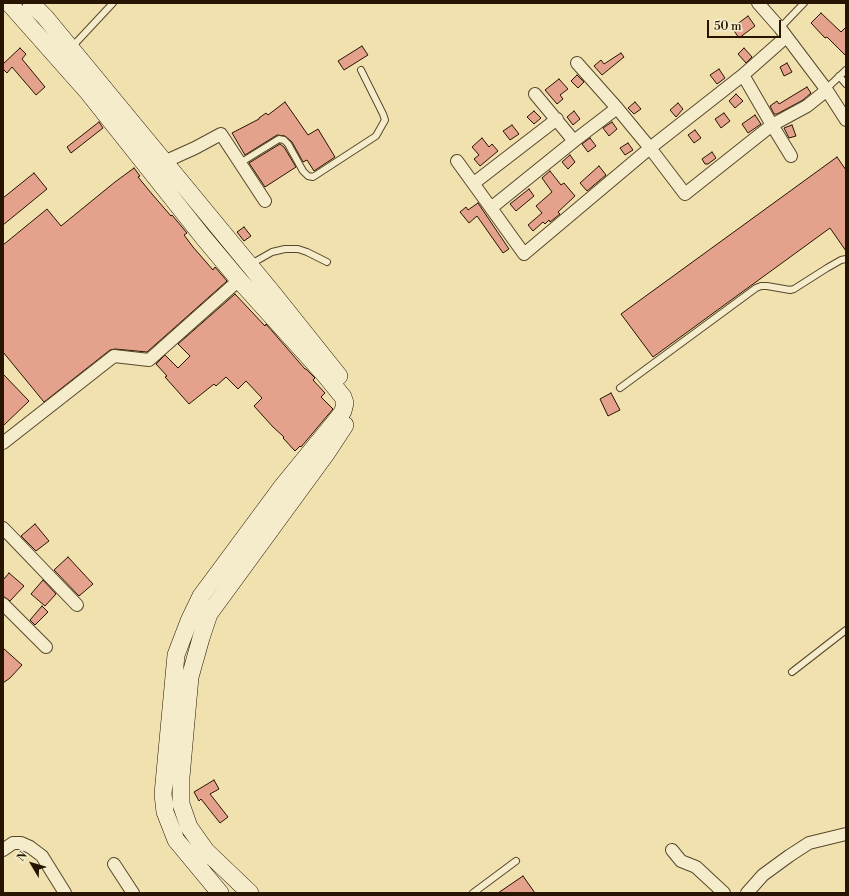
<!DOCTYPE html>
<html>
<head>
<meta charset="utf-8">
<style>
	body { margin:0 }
	#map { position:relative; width:849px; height:896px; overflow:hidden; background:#f0e1af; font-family:"Libre Bodoni",serif }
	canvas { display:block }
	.frame { position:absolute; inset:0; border:4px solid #271401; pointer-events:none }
	.north { position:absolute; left:12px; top:844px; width:40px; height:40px; -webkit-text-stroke:3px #f5eccb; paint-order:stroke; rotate:308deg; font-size:11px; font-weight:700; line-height:16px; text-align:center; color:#271401 }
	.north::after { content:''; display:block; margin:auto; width:14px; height:18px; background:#271401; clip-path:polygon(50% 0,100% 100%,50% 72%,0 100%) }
	.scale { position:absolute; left:707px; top:20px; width:74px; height:18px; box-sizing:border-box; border:2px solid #271401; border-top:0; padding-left:5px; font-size:12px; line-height:14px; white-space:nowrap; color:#271401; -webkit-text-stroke:3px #f5eccb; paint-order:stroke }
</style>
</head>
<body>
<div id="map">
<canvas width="849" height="896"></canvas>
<div class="frame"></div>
<div class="north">N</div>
<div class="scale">50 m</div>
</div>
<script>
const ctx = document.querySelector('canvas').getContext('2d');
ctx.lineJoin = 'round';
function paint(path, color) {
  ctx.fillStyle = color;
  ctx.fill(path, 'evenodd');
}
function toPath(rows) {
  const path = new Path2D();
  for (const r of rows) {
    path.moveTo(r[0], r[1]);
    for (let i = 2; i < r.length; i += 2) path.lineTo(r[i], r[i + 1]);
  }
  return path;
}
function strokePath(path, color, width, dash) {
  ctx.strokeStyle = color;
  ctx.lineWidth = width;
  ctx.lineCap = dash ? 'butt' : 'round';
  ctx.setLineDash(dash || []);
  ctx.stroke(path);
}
const building = toPath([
	[821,13,841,32,846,27,846,56,827,37,825,38,811,23,821,13],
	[748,16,755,26,739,38,732,28,748,16],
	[362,46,368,55,344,70,338,61,362,46],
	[20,48,26,54,22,59,45,87,36,95,12,67,7,73,3,69,3,64,20,48],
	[744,48,752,57,746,63,738,54,744,48],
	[621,53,624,57,602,75,594,66,601,60,604,64,621,53],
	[787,63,792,72,784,76,780,67,787,63],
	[719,69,725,78,717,84,710,75,719,69],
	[577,75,584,82,578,88,571,81,577,75],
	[559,79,568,89,560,95,563,99,557,104,545,90,559,79],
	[807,87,811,93,803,100,777,114,774,114,770,106,777,101,779,104,807,87],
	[736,94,743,101,735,108,729,101,736,94],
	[285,102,308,135,318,129,335,157,314,171,307,160,303,162,292,142,285,136,277,135,245,155,232,133,259,119,259,118,266,113,268,115,285,102],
	[635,102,641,109,634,114,628,108,635,102],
	[678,103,683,109,676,117,670,110,678,103],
	[534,111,541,118,534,124,527,117,534,111],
	[574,111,580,119,573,125,567,117,574,111],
	[724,113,730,121,721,128,715,119,724,113],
	[755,115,761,124,748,133,742,124,755,115],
	[99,122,103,128,71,153,67,147,99,122],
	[612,122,617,129,609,136,603,128,612,122],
	[512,125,519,134,510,140,503,131,512,125],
	[792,125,796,136,789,138,784,128,792,125],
	[695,130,701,138,694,143,688,135,695,130],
	[482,138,489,147,492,144,498,151,480,166,474,159,479,155,472,147,482,138],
	[590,138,596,146,588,152,582,144,590,138],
	[628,143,633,150,625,155,620,148,628,143],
	[280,144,284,147,296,167,265,187,249,163,280,144],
	[712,152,716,158,708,164,705,164,702,159,712,152],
	[570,155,575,162,568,169,562,162,570,155],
	[837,157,846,170,846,251,830,228,653,357,621,314,837,157],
	[599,166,606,175,587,191,580,183,599,166],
	[134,168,140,176,138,177,152,194,171,216,172,215,187,233,184,235,193,247,213,270,215,267,227,281,147,352,115,349,110,350,44,402,3,352,3,245,47,209,61,226,115,182,134,168],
	[550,171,561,185,564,183,575,196,558,212,560,214,550,222,549,220,545,224,543,222,533,231,528,225,542,213,536,206,552,192,542,178,550,171],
	[34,173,47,189,3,225,3,198,34,173],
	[529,189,534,196,516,211,510,204,529,189],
	[478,203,509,249,503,253,477,216,469,223,460,212,466,207,468,210,478,203],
	[244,227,251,236,244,241,237,232,244,227],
	[235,294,265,326,266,324,305,369,306,369,315,378,313,380,325,393,321,397,333,409,301,447,300,446,295,451,283,438,284,437,273,427,254,406,262,398,246,381,238,389,226,377,216,386,214,384,189,404,165,377,167,376,156,364,165,355,178,368,190,356,178,344,235,294],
	[3,374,29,401,3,426,3,374],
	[611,393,620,410,608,416,600,399,611,393],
	[35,524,49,541,36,551,21,536,35,524],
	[68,557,93,584,79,596,54,570,68,557],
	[9,573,24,586,10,601,3,596,3,580,9,573],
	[43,580,56,594,45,606,31,594,43,580],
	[42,606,48,612,35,625,30,620,42,606],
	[3,648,22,665,10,678,3,683,3,648],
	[214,780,219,789,210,794,228,817,220,823,201,799,199,801,194,792,214,780],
	[523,876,535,893,498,893,523,876]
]);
paint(building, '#e4a28c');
strokePath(building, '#271401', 1);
const lane = toPath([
	[780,28,804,3],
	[71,48,113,3],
	[839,76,846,84],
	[826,89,846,70],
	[240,163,279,139,284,140,288,144,303,171,308,176,313,177,376,136,385,120,383,114,361,70],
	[251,264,272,252,285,249,298,249,307,252,327,262],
	[620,388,756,288,761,286,767,286,790,290,794,289,827,268,841,260,846,259],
	[792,672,846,630],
	[473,893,516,861]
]);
const street = toPath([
	[758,3,780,28,826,89,846,120],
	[743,75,650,148,685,194,772,125,743,75,786,37],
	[535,94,574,141],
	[791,156,772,125,807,106,822,94,826,89],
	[457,161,491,208,574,141,617,108],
	[164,162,195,148,221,134,265,201],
	[474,183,557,119],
	[491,208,524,254,650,148,617,108,577,63],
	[3,443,114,356,149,360,239,280],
	[3,528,77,605],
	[3,604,46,647],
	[3,850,13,843,21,843,30,847,42,856,65,893],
	[672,850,681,861,696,867,724,893],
	[114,864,133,893],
	[747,893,763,875,789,856,809,843,846,834]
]);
const secondary = toPath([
	[9,3,87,91,203,237,239,280,325,375,343,397,345,403,343,411,339,417,281,488,201,596,189,621,176,655,163,794,165,812,176,840,220,893],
	[31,3,45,17,275,296,339,376],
	[250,893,206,851,189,827,181,804,181,777,190,677,201,638,209,614,326,454,345,425]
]);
strokePath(lane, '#59472c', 8);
strokePath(street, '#59472c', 14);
strokePath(secondary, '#271401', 18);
strokePath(lane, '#f5eccb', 6);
strokePath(street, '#f5eccb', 12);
strokePath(secondary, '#f5eccb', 17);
</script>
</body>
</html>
